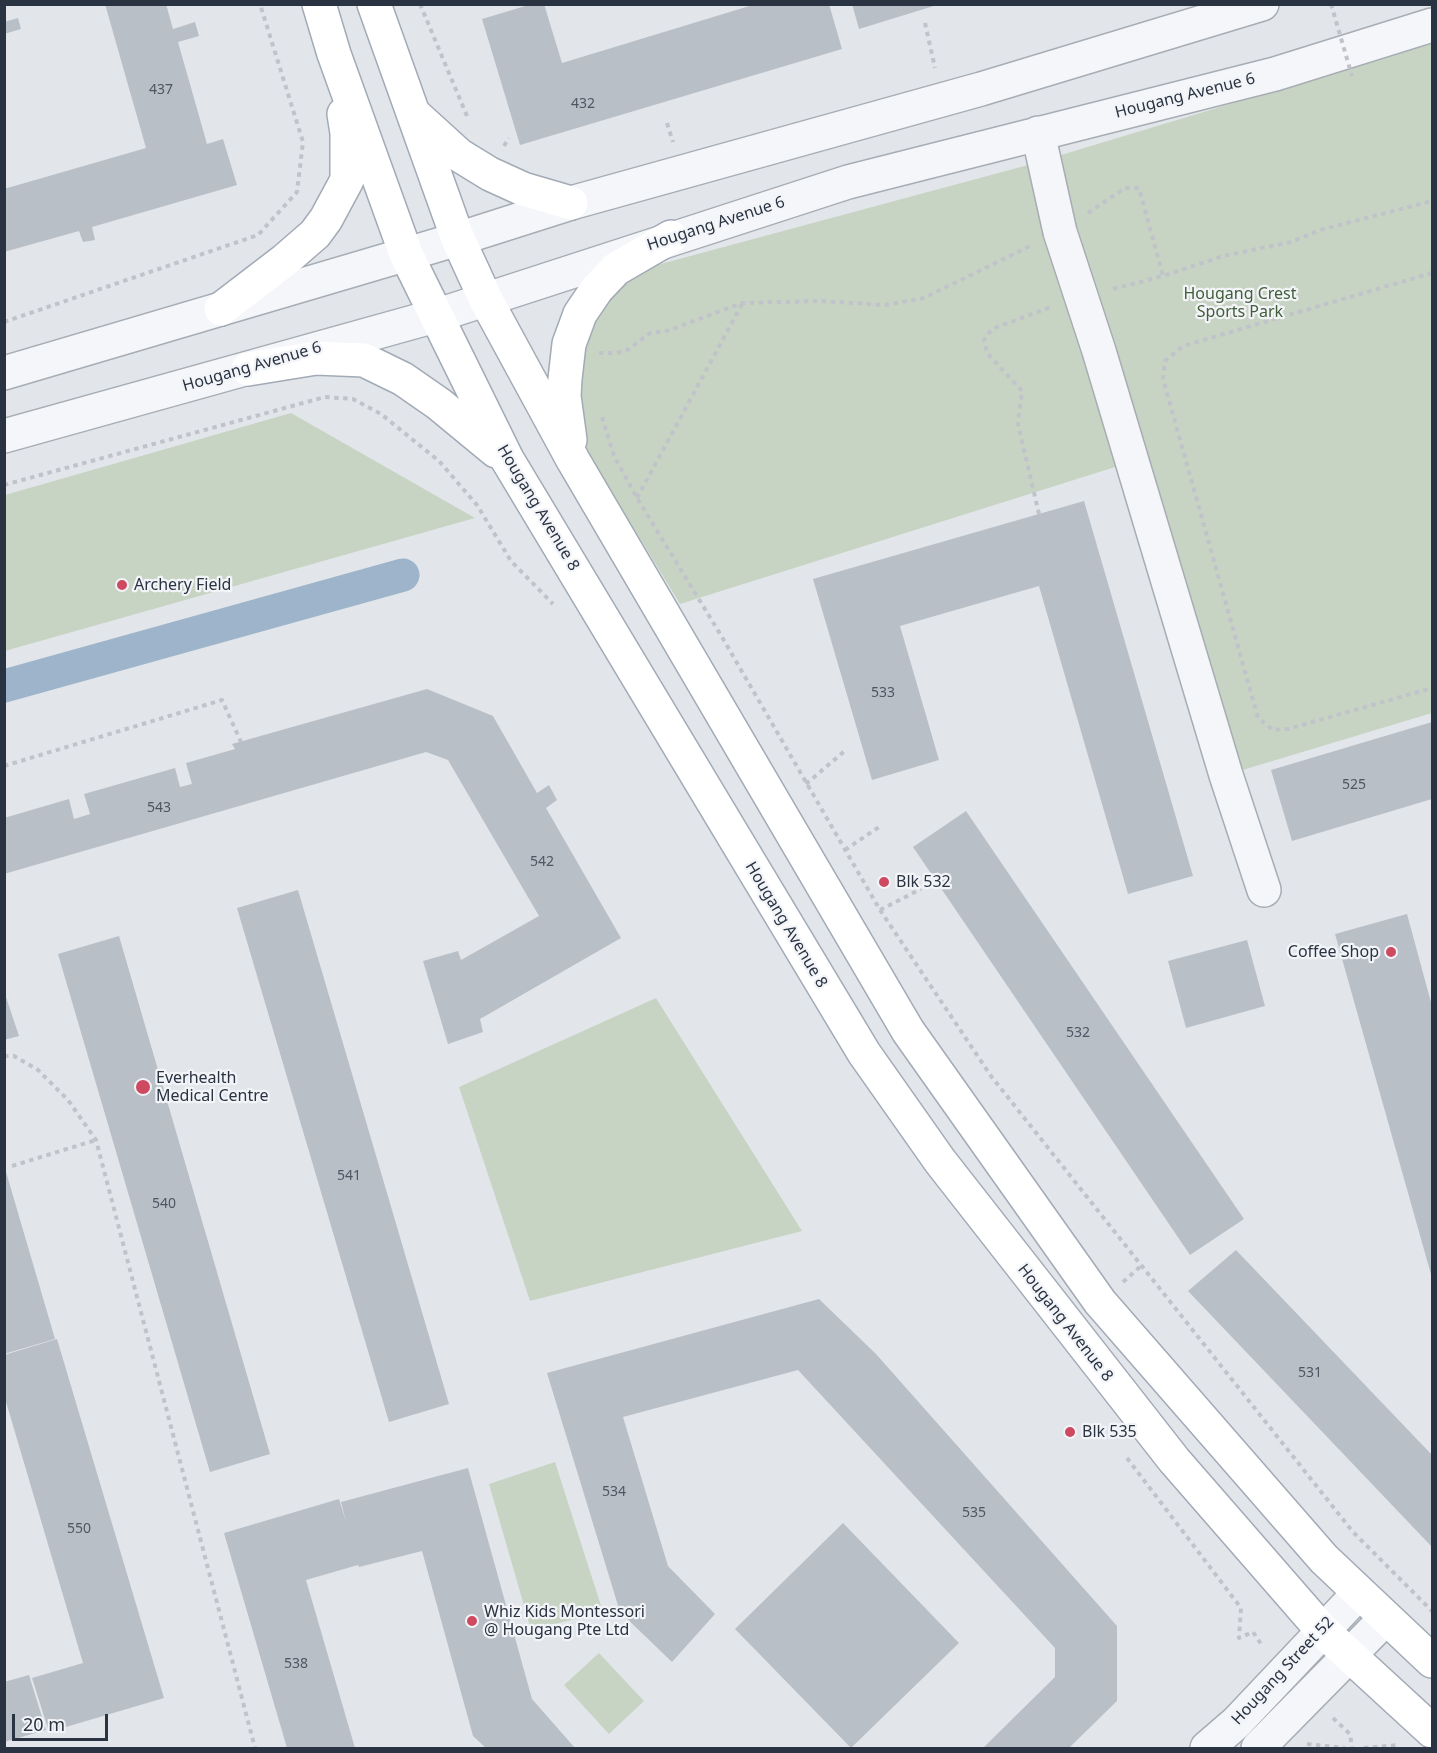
<!DOCTYPE html>
<html>
<head>
<meta charset="utf-8">
<style>
	body { margin:0 }
	#map { position:relative; width:1437px; height:1753px; overflow:hidden; background:#e2e6ea; font-family:"Noto Sans",sans-serif }
	canvas { display:block }
	.frame { position:absolute; inset:0; border:6px solid #2a3342; pointer-events:none }
	.scale { position:absolute; left:12px; top:1714px; width:96px; height:27px; box-sizing:border-box; border:3px solid #2a3342; border-top:0; padding-left:8px; font-size:18px; line-height:21px; white-space:nowrap; color:#2a3342; -webkit-text-stroke:4px #f2f4f8; paint-order:stroke }
</style>
</head>
<body>
<div id="map">
<canvas width="1437" height="1753"></canvas>
<div class="frame"></div>
<div class="scale">20 m</div>
</div>
<script>
const ctx = document.querySelector('canvas').getContext('2d');
ctx.lineJoin = 'round';
function paint(path, color) {
  ctx.fillStyle = color;
  ctx.fill(path, 'evenodd');
}
function toPath(rows) {
  const path = new Path2D();
  for (const r of rows) {
    path.moveTo(r[0], r[1]);
    for (let i = 2; i < r.length; i += 2) path.lineTo(r[i], r[i + 1]);
  }
  return path;
}
function strokePath(path, color, width, dash) {
  ctx.strokeStyle = color;
  ctx.lineWidth = width;
  ctx.lineCap = dash ? 'butt' : 'round';
  ctx.setLineDash(dash || []);
  ctx.stroke(path);
}
function label(font, color, halo, rows, align = 'center') {
  ctx.font = font + ' "Noto Sans",sans-serif';
  ctx.lineWidth = 4.5;
  ctx.setLineDash([]);
  ctx.textBaseline = 'middle';
  ctx.strokeStyle = halo;
  ctx.fillStyle = color;
  for (const [text, x, y, turn = 0] of rows) {
    ctx.save();
    ctx.translate(x, y);
    ctx.rotate((+turn || 0) * Math.PI / 180);
    ctx.textAlign = isNaN(turn) ? turn : align;
    if (halo) ctx.strokeText(text, 0, 0);
    ctx.fillText(text, 0, 0);
    ctx.restore();
  }
}
paint(toPath([
	[1432,43,1432,713,1226,775,1131,462,680,604,587,452,578,405,584,348,595,320,608,301,642,269,1028,165],
	[291,413,475,518,5,651,5,495],
	[656,998,802,1231,530,1301,459,1087],
	[555,1462,603,1612,531,1630,489,1484],
	[599,1653,644,1701,609,1734,564,1685]
]), '#c8d4c3');
strokePath(toPath([
	[4,686,403,575]
]), '#9eb4ca', 33);
paint(toPath([
	[105,4,166,4,173,29,195,22,199,36,178,42,207,144,223,139,237,185,92,227,95,240,83,242,79,231,4,252,4,189,146,148],
	[532,4,544,4,562,63,756,4,829,4,842,49,520,145,482,19],
	[852,4,937,4,937,5,859,29],
	[18,18,21,29,4,34,4,22],
	[1084,501,1193,876,1128,894,1039,586,900,626,939,760,872,780,813,579],
	[427,689,493,716,537,793,549,785,557,800,546,808,621,938,480,1019,483,1032,448,1044,423,961,458,951,461,960,539,916,448,760,426,752,4,874,4,818,69,799,74,819,90,814,84,794,175,768,180,787,192,784,186,763,235,749,232,744],
	[1432,722,1432,799,1292,841,1271,770],
	[966,811,1244,1219,1190,1255,913,847],
	[298,890,449,1404,389,1422,237,908],
	[1407,914,1432,1006,1432,1278,1335,934],
	[119,936,270,1454,210,1472,58,954],
	[1247,940,1265,1006,1186,1028,1168,961],
	[4,991,19,1036,4,1040],
	[4,1165,55,1339,4,1354],
	[1236,1250,1432,1455,1432,1547,1188,1291],
	[819,1299,876,1354,1117,1626,1117,1701,1069,1748,983,1748,1055,1677,1055,1648,798,1370,623,1417,668,1566,715,1614,672,1662,620,1612,547,1373],
	[57,1339,164,1698,49,1732,32,1678,83,1663,4,1395,4,1355],
	[468,1468,532,1699,575,1748,486,1748,473,1736,422,1551,359,1567,358,1565,306,1580,355,1748,287,1748,224,1533,339,1499,346,1522,341,1502],
	[843,1523,959,1643,851,1748,735,1629],
	[29,1675,46,1730,4,1742,4,1682]
]), '#b9bfc7');
const minor = toPath([
	[1038,133,1060,232,1099,351,1226,775,1264,890],
	[4,373,458,239,571,203,981,89,1262,4],
	[4,436,435,316,848,182,1275,74,1432,25],
	[1207,1748,1236,1723,1358,1594],
	[1258,1748,1386,1618]
]);
const major = toPath([
	[319,4,334,54,406,254,507,459,864,1053,940,1161,1174,1460,1322,1630,1432,1731],
	[374,4,458,239,486,300,573,460,908,1031,1100,1302,1324,1559,1432,1661],
	[415,115,459,155,490,174,523,189,571,203],
	[221,309,285,260,315,234,326,219,347,180,347,133,344,114],
	[248,369,316,358,364,360,403,379,439,404,496,451],
	[570,440,564,396,565,379,569,344,580,314,597,289,616,269,671,237]
]);
strokePath(minor, '#a7adb4', 36);
strokePath(major, '#a2aab6', 36);
strokePath(toPath([
	[420,4,467,116],
	[925,23,935,68],
	[667,123,673,142],
	[504,146,509,138],
	[1088,213,1125,188,1139,188,1163,276],
	[1432,273,1183,346,1165,361,1163,379,1258,718,1273,730,1288,729,1432,688],
	[1113,289,1163,276,1223,256,1291,242,1320,230,1432,201],
	[4,322,258,235,297,192,303,142,260,4],
	[599,353,617,353,629,349,650,333,667,331,742,303,820,301,885,305,924,298,1030,246],
	[602,417,614,456,637,498,722,637,880,910,991,1076,1353,1532,1432,1611],
	[4,485,325,397,353,399,381,414,439,461,477,505,511,561,553,604],
	[637,498,742,304],
	[1039,514,1018,424,1022,391,987,353,984,340,992,329,1051,307],
	[4,766,222,700,241,742],
	[806,784,847,749],
	[845,850,879,827],
	[880,910,921,889],
	[4,1056,14,1056,38,1070,68,1100,96,1140,255,1748],
	[12,1166,96,1140],
	[1123,1282,1141,1266],
	[1127,1458,1241,1608,1239,1638,1253,1632,1263,1647],
	[1333,1718,1350,1734,1352,1748],
	[1307,1744,1345,1748],
	[1364,1748,1399,1745]
]), '#c0c3c9', 4, [4.5, 4.5]);
strokePath(minor, '#f5f6f9', 33);
strokePath(major, '#fff', 33);
strokePath(toPath([
	[1331,4,1352,76]
]), '#c0c3c9', 4, [4.5, 4.5]);
for (const [x, y, r, color] of [
	[122,585,6,"#cd4a60"],
	[884,882,6,"#cd4a60"],
	[1391,952,6,"#cd4a60"],
	[143,1087,8,"#cd4a60"],
	[1070,1432,6,"#cd4a60"],
	[472,1621,6,"#cd4a60"]
]) {
  const dot = new Path2D();
  dot.arc(x, y, r, 0, 2 * Math.PI);
  ctx.fillStyle = color;
  ctx.fill(dot);
  strokePath(dot, '#f2f4f8', 2);
}
label('14px', '#4e5663', null, [
	["437",161,90],
	["432",583,104],
	["533",883,693],
	["525",1354,785],
	["543",159,808],
	["542",542,862],
	["532",1078,1033],
	["541",349,1176],
	["540",164,1204],
	["531",1310,1373],
	["534",614,1492],
	["535",974,1513],
	["550",79,1529],
	["538",296,1664]
]);
label('16px', '#2a3342', '#f2f4f8', [
	["Hougang Avenue 6",1185,96,-14],
	["Hougang Avenue 6",716,224,-18],
	["Hougang Avenue 6",252,367,-16],
	["Hougang Avenue 8",538,508,59],
	["Hougang Avenue 8",786,925,59],
	["Hougang Avenue 8",1065,1323,52],
	["Hougang Street 52",1283,1671,-47]
]);
label('16px', '#405e38', '#f2f4f8', [
	["Hougang Crest",1240,294],
	["Sports Park",1240,312]
]);
label('16px', '#2a3342', '#f2f4f8', [
	["Archery Field",134,585],
	["Blk 532",896,882],
	["Coffee Shop",1379,952,"right"],
	["Everhealth",156,1078],
	["Medical Centre",156,1096],
	["Blk 535",1082,1432],
	["Whiz Kids Montessori",484,1612],
	["@ Hougang Pte Ltd",484,1630]
], 'left');
</script>
</body>
</html>
